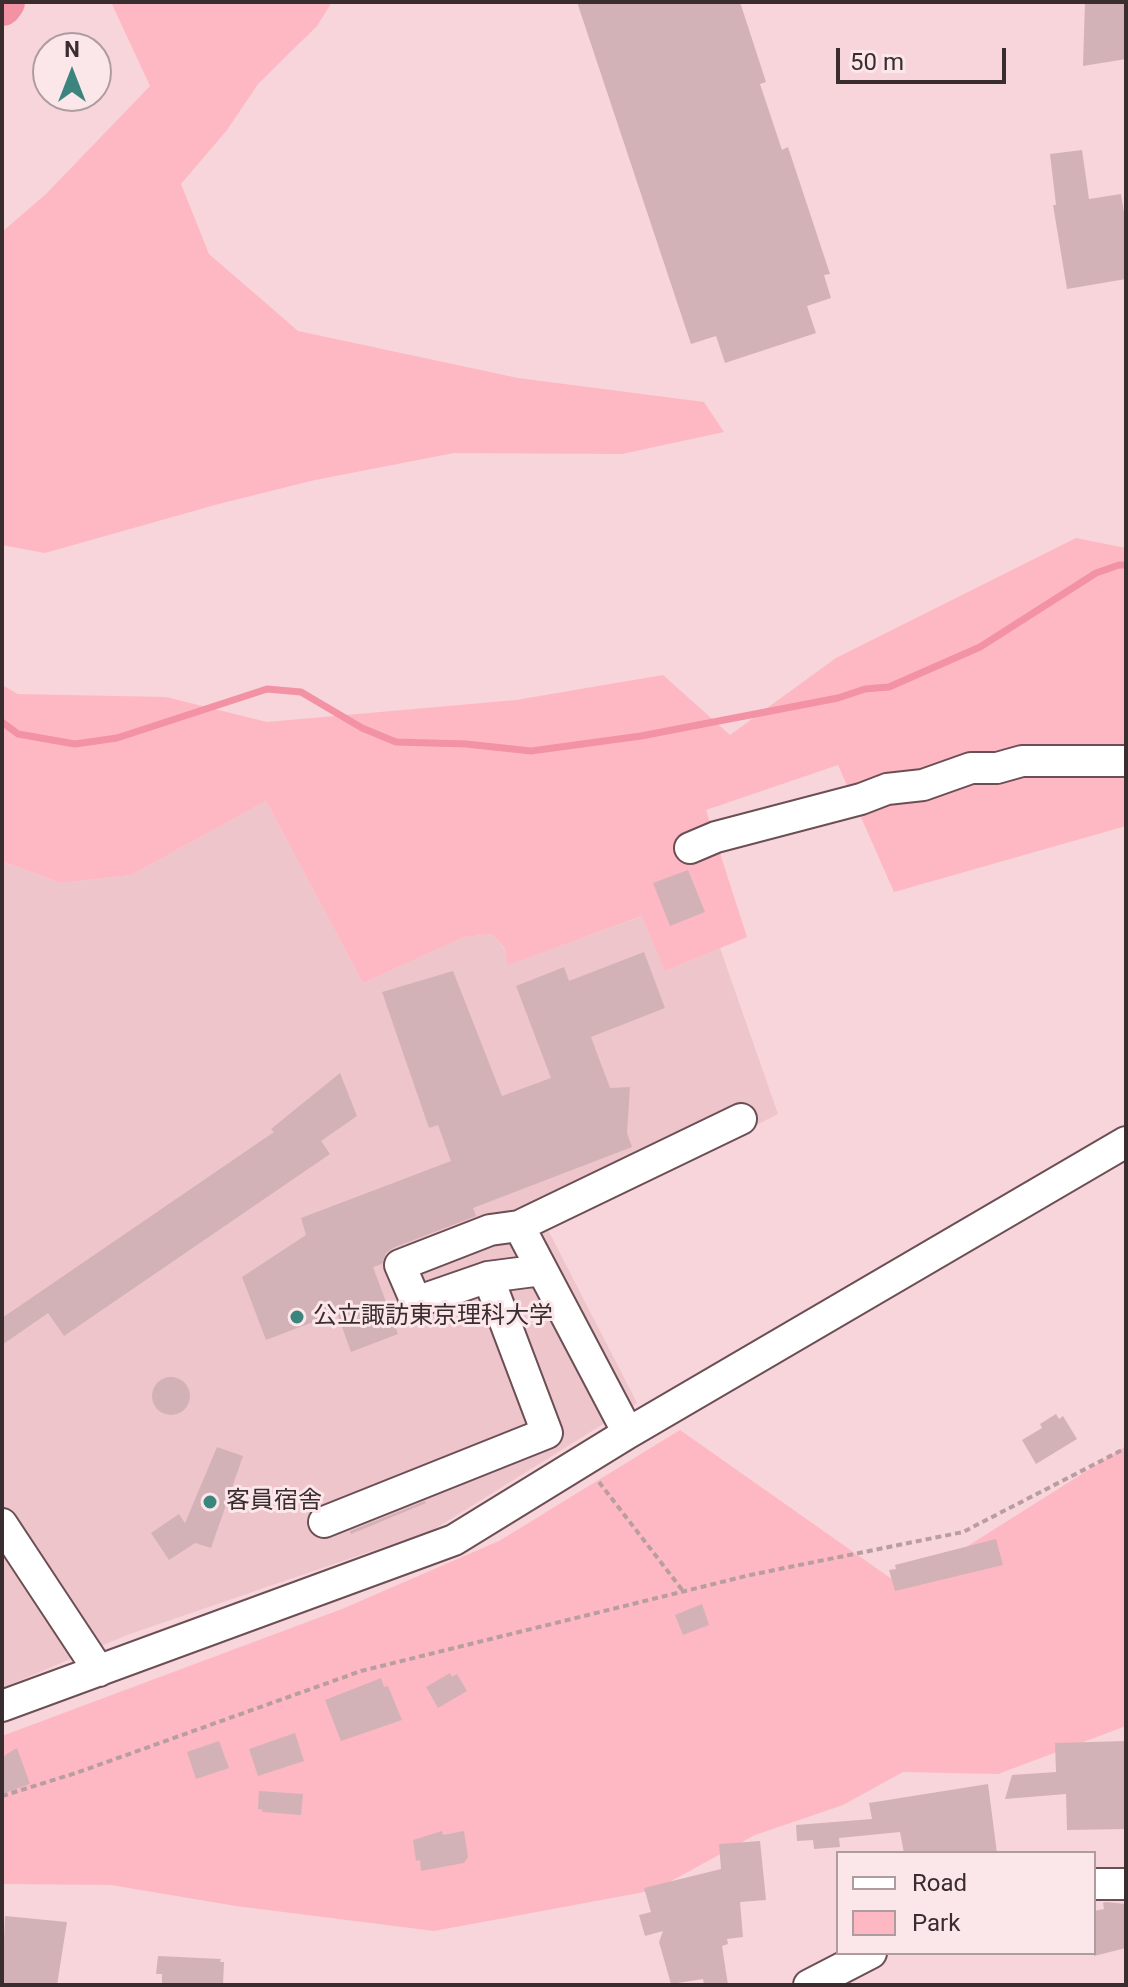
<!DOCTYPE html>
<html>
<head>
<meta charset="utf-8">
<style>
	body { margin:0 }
	#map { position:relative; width:1128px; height:1987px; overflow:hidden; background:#f7d5da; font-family:Roboto,sans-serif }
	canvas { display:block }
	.frame { position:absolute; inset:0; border:4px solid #3a2d2f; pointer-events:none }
	.legend { position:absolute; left:836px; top:1851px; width:260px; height:104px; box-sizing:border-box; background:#fbe6e9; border:2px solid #ae9c9f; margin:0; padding:10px 14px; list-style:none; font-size:24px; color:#3a2d2f }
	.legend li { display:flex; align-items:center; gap:16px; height:40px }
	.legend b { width:40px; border:2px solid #ae9c9f }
	.north { position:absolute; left:32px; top:32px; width:80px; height:80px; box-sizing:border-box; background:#fbe6e9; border:2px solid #ae9c9f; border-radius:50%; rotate:0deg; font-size:22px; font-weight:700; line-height:32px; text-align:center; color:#3a2d2f }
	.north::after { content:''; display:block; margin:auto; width:28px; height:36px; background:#3c847e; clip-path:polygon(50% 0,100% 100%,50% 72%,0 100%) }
	.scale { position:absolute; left:836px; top:48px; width:170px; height:36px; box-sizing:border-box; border:4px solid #3a2d2f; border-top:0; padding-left:10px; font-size:24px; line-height:28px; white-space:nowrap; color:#3a2d2f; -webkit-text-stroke:6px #fbe6e9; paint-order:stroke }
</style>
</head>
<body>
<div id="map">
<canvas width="1128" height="1987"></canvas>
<div class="frame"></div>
<ul class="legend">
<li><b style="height:10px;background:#fff"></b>Road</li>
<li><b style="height:22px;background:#feb8c3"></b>Park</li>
</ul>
<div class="north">N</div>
<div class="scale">50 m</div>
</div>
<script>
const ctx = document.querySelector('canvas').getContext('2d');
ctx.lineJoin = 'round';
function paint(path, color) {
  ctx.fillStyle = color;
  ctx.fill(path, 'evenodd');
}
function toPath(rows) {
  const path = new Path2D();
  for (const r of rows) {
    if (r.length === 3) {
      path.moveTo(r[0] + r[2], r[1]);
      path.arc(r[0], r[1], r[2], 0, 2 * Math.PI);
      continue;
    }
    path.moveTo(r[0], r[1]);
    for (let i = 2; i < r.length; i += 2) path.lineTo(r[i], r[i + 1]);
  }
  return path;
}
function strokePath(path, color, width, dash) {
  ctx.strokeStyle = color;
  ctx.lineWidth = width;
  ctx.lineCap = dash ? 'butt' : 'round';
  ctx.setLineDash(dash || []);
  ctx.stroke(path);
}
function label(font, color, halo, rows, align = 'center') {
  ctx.font = font + ' Roboto,"Noto Sans JP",sans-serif';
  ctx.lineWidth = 6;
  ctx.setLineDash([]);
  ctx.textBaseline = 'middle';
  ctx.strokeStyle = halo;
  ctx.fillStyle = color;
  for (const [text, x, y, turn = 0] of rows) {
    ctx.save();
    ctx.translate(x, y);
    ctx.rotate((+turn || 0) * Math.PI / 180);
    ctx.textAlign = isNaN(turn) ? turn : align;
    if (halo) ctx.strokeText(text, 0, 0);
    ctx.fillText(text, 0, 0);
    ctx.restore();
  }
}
paint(toPath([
	[266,801,363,983,464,937,492,934,505,950,509,964,643,916,665,971,720,948,778,1114,548,1230,637,1403,433,1530,127,1635,2,1688,2,861,60,883,131,875]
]), '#eec5cb');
paint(toPath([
	[111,2,332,2,317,26,258,84,227,130,181,184,209,254,298,331,518,378,704,402,724,432,622,454,454,453,315,480,215,505,45,553,2,545,2,232,46,194,150,86],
	[1076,538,1126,548,1126,826,894,892,838,765,706,810,747,937,665,971,642,916,508,965,505,949,492,934,464,937,363,983,266,801,131,875,60,883,2,861,2,685,18,694,166,697,267,722,516,700,663,675,730,735,836,658],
	[680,1430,903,1587,1126,1446,1126,1726,998,1774,903,1772,843,1805,755,1835,655,1890,434,1931,236,1906,111,1885,2,1884,2,1736,342,1609,499,1541]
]), '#feb8c3');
strokePath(toPath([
	[2,722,18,734,75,744,117,738,267,689,301,692,362,728,396,742,466,744,531,751,641,736,838,698,865,689,889,687,980,647,1096,573,1119,565,1126,565]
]), '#f292a4', 7);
strokePath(toPath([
	[2,6,5,2]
]), '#f292a4', 40);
paint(toPath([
	[577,2,740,2,766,82,760,84,782,150,788,147,830,274,824,275,831,298,807,306,816,333,725,363,716,336,691,344],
	[1085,2,1126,2,1126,59,1083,66],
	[1082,150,1089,199,1121,194,1126,225,1126,279,1067,289,1053,205,1056,205,1050,154],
	[688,870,705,912,670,926,653,883],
	[644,952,665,1008,591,1037,610,1088,630,1087,627,1133,632,1147,473,1208,476,1216,393,1248,386,1253,382,1264,373,1267,398,1334,351,1352,337,1313,266,1340,242,1277,306,1235,301,1218,451,1161,438,1125,429,1128,382,992,453,971,502,1096,551,1078,516,986,564,967,569,981],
	[340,1073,357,1116,321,1141,330,1154,64,1336,48,1313,2,1345,2,1318,274,1132,271,1129],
	[171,1396,19],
	[1056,1414,1059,1419,1063,1416,1077,1439,1036,1464,1022,1440,1042,1428,1040,1424],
	[217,1447,243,1456,211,1548,195,1543,169,1560,151,1533,179,1514,185,1523],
	[425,1501,426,1503,351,1534,350,1531],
	[996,1539,1003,1565,895,1591,889,1570,896,1569,895,1565],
	[702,1604,709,1625,683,1635,675,1615],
	[450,1673,452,1677,457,1674,467,1691,438,1708,426,1687],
	[381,1678,384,1687,388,1686,402,1720,341,1741,325,1700],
	[295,1733,304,1761,258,1776,249,1749],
	[219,1741,229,1768,196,1779,187,1752],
	[1126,1741,1126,1829,1067,1830,1066,1794,1005,1799,1012,1775,1056,1772,1055,1743],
	[17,1748,30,1784,2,1794,2,1757],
	[988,1784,997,1853,904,1853,900,1832,839,1838,840,1847,814,1849,813,1840,797,1841,796,1825,872,1819,869,1803],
	[259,1791,303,1794,301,1815,262,1812,263,1810,258,1809],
	[442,1831,443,1835,464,1831,468,1857,464,1863,421,1871,420,1860,416,1861,413,1840],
	[760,1841,766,1900,740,1902,743,1937,727,1939,728,1944,722,1946,728,1985,704,1985,703,1979,671,1984,659,1942,663,1931,645,1936,639,1915,651,1912,644,1888,721,1869,719,1844],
	[1106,1902,1126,1904,1126,1948,1094,1956,1094,1911,1104,1909,1103,1903],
	[5,1916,67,1922,57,1985,2,1985],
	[158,1956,221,1959,220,1962,224,1962,223,1985,162,1985,162,1974,156,1974]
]), '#d3b2b7');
const minor = toPath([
	[690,848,716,837,861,799,887,789,923,785,971,768,997,768,1022,761,1126,761],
	[519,1226,628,1433],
	[542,1270,488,1277,416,1302,400,1265,490,1230,519,1226,741,1119],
	[324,1522,547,1433,488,1277],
	[2,1524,99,1671],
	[2,1706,454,1540,628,1433,1126,1142],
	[1094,1884,1126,1884],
	[809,1985,871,1953]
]);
strokePath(minor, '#6b4f54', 34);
strokePath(toPath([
	[599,1482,683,1591],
	[2,1796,76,1773,361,1671,750,1575,963,1532,1126,1448]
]), '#b89da1', 4, [6, 4]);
strokePath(minor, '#fff', 30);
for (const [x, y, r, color] of [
	[297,1317,8,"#3c847e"],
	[210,1502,8,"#3c847e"]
]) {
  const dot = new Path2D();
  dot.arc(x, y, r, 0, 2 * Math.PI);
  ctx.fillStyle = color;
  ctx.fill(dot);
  strokePath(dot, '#fbe6e9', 3);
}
label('24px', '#3a2d2f', '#fbe6e9', [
	["公立諏訪東京理科大学",313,1317],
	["客員宿舎",226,1502]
], 'left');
</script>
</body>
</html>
